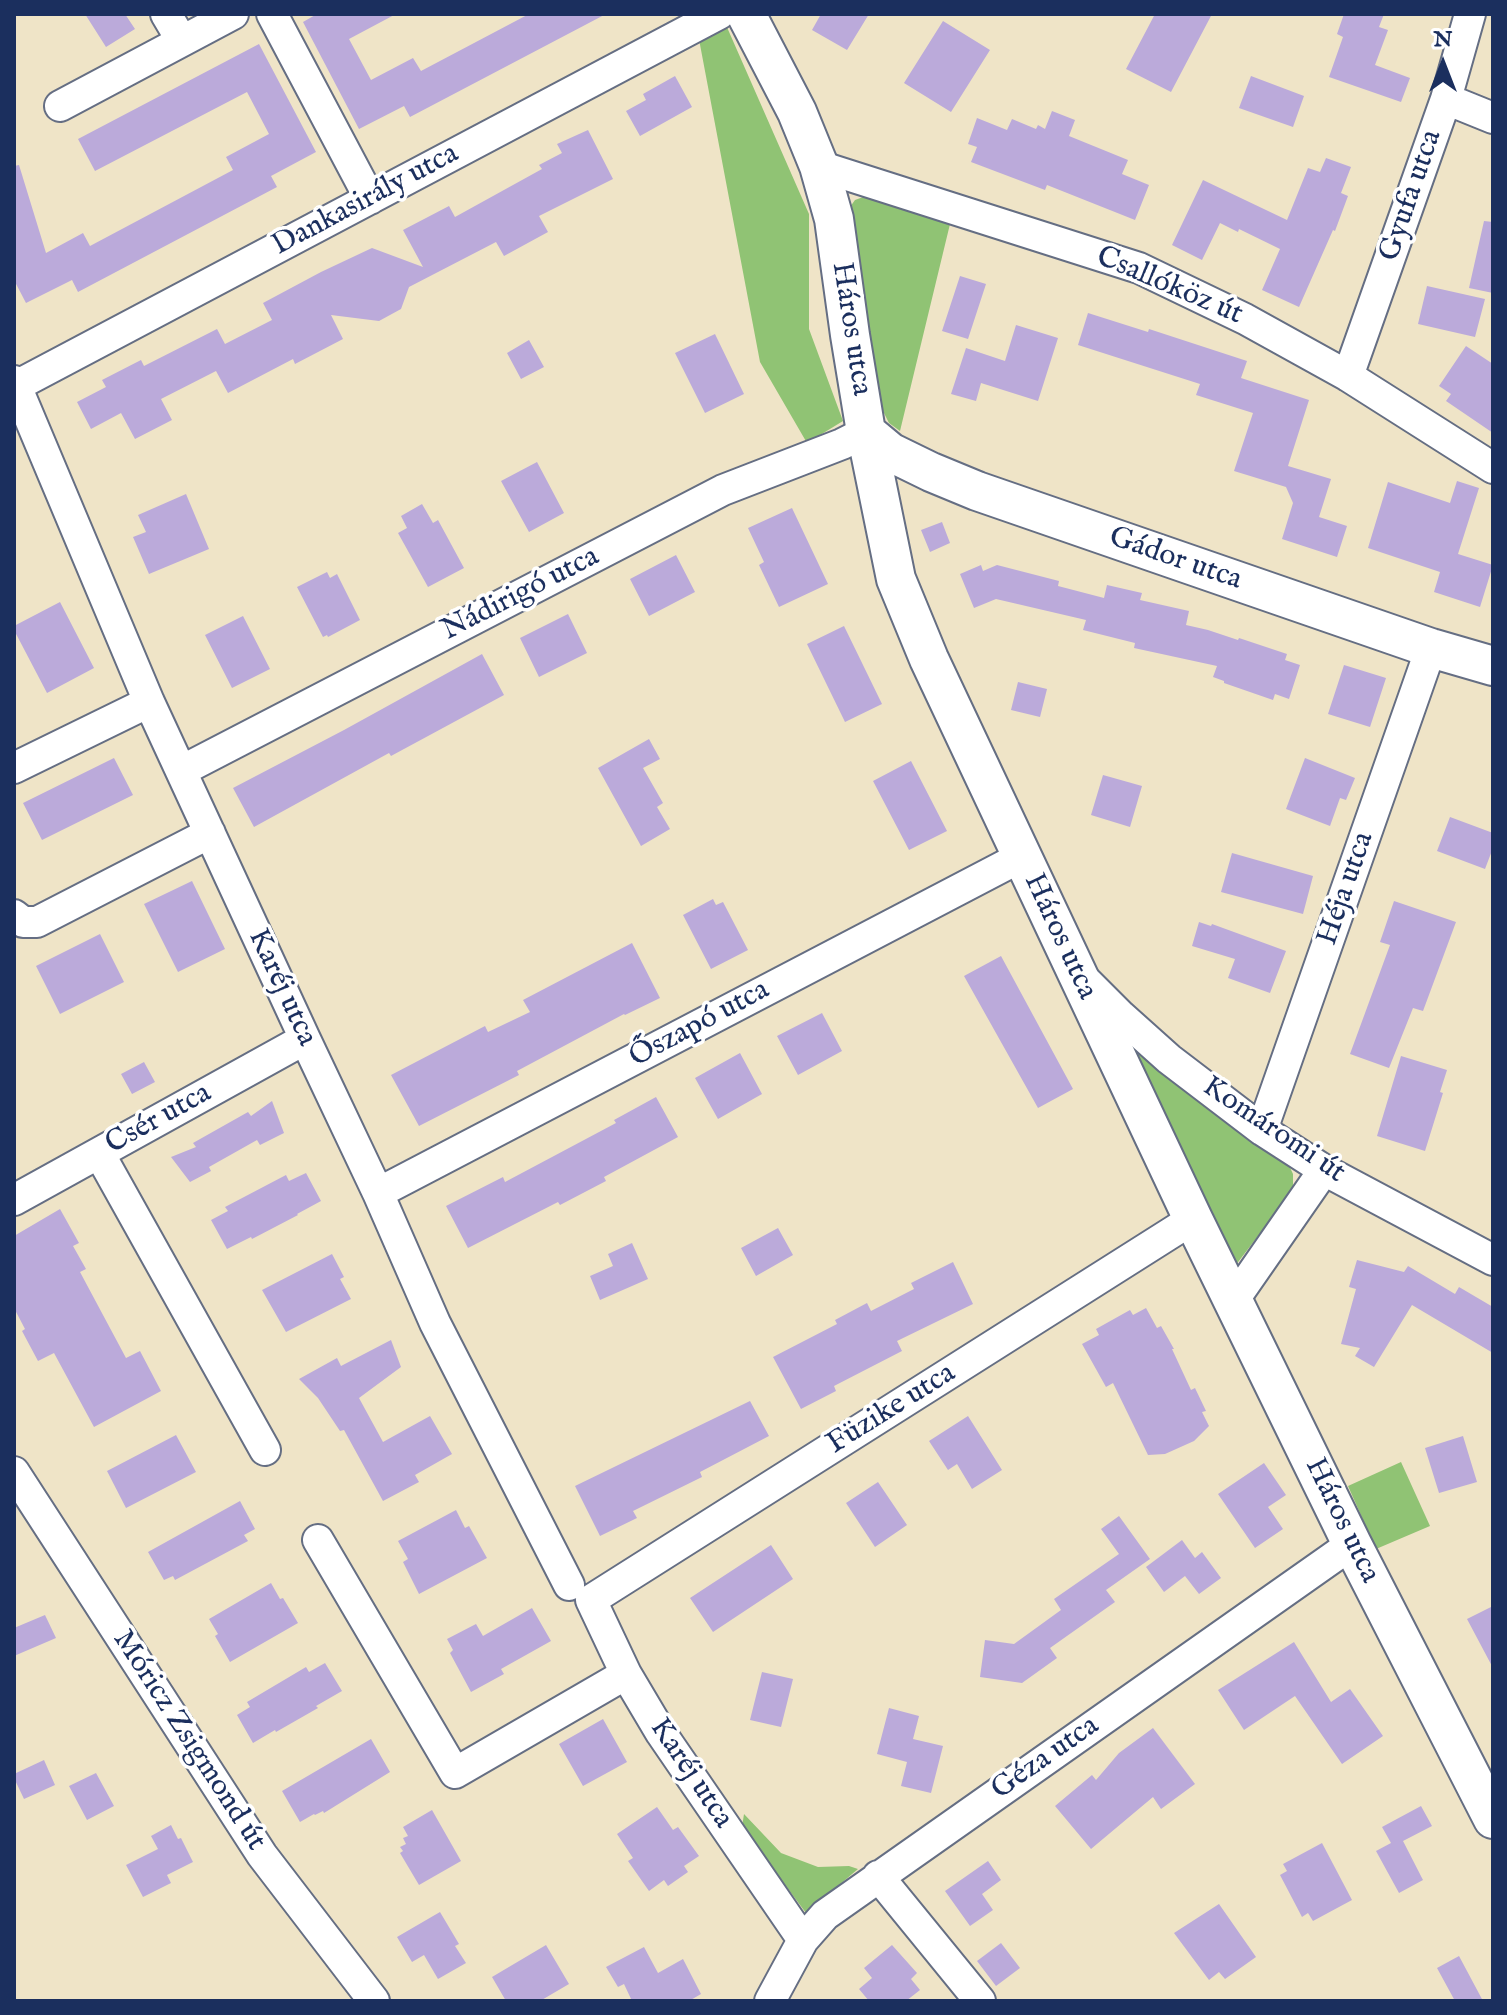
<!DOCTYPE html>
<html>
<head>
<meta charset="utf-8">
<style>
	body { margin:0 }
	#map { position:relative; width:1507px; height:2015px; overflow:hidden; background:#efe4c7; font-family:"IM FELL English",serif }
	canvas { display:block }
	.frame { position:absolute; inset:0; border:16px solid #1b2f5e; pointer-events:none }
	.north { position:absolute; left:1403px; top:24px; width:80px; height:80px; -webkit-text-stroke:6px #fff; paint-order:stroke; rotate:0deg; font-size:22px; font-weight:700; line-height:32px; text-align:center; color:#1b2f5e }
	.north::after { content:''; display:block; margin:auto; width:28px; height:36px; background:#1b2f5e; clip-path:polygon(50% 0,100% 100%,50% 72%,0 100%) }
</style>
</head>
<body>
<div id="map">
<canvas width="1507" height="2015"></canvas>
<div class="frame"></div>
<div class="north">N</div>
</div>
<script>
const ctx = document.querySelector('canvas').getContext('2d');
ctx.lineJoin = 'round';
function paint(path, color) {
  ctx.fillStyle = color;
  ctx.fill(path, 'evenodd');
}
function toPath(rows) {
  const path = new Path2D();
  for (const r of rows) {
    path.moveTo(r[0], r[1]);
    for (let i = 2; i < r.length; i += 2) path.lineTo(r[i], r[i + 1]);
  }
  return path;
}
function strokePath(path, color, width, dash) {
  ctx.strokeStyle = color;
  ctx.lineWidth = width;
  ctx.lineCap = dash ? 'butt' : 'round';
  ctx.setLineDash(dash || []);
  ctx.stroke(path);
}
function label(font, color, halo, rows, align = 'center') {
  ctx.font = font + ' "IM FELL English",serif';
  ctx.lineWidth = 7;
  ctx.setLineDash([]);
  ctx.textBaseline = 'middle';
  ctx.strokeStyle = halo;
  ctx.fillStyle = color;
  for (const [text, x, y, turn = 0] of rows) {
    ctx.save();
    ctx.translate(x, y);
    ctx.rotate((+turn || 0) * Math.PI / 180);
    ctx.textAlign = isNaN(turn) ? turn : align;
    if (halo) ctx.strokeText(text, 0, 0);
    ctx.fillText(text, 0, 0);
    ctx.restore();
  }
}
paint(toPath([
	[726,25,809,214,809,329,843,421,807,443,760,362,698,34],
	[866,196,950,224,900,431,889,423,882,409,850,216,850,207,855,200],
	[1132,1048,1139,1050,1286,1159,1293,1174,1293,1190,1232,1270],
	[1401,1462,1430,1526,1376,1549,1348,1486],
	[744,1814,781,1853,818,1867,849,1866,858,1869,806,1913,742,1827]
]), '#90c374');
paint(toPath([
	[85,14,125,14,135,29,106,47],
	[317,14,396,14,349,39,371,80,413,58,421,71,529,14,606,14,410,117,404,106,359,129,303,22],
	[821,14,869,14,847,50,812,30],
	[1155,14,1212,14,1171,92,1126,69],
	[1344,14,1384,14,1379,27,1388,30,1375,65,1410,78,1401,102,1329,77,1343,37,1337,34],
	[943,21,990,50,951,112,904,83],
	[259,44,316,152,271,176,277,187,78,292,72,280,26,303,14,280,14,166,19,165,46,253,83,233,90,246,233,170,226,157,269,134,247,92,95,171,78,139],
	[675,76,692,107,640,136,626,111,646,100,643,94],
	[1251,76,1304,96,1293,127,1239,108],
	[1052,111,1075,120,1069,136,1128,160,1122,174,1149,185,1135,220,1047,185,1045,190,971,162,977,147,968,144,977,118,1007,130,1012,119,1036,129,1038,125,1045,129],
	[588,130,613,179,539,216,548,232,504,256,496,242,409,287,401,309,379,321,331,315,343,339,295,364,293,359,228,393,216,371,161,399,172,420,135,439,121,413,91,429,77,402,106,387,102,380,141,360,144,366,217,329,225,344,272,320,263,303,321,272,372,248,423,267,403,230,449,206,455,217,542,169,539,165,562,153,557,144],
	[1326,158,1351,167,1341,193,1348,196,1335,231,1333,230,1299,307,1262,290,1280,249,1239,229,1238,232,1220,223,1202,260,1172,245,1203,180,1287,220,1308,168,1320,172],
	[1484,221,1493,222,1493,293,1469,288],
	[960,276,986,284,968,339,942,331],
	[1427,286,1485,299,1475,337,1418,324],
	[1088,313,1148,332,1149,329,1247,361,1241,378,1309,400,1288,466,1331,479,1319,517,1347,526,1337,557,1282,539,1293,503,1286,487,1234,471,1253,413,1196,395,1200,384,1078,345],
	[1016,325,1058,338,1038,401,981,383,976,401,951,394,966,348,1005,361],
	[715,334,744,394,705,413,675,353],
	[529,340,544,367,521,379,507,353],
	[1466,346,1493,364,1493,433,1446,401,1451,394,1439,386],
	[537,462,564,513,529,532,501,481],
	[1457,481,1479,488,1458,554,1493,565,1480,607,1434,592,1440,572,1368,548,1388,482,1450,503],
	[186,494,209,549,149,574,133,537,146,532,138,515],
	[422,504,433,523,438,520,464,568,428,587,398,533,407,528,401,516],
	[792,508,828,584,779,607,759,565,764,562,748,528],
	[942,522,950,543,930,552,921,530],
	[676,555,695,592,649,616,630,579],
	[981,565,983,571,997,565,1059,581,1058,586,1104,598,1107,585,1142,593,1140,600,1189,611,1186,625,1208,630,1238,640,1239,638,1287,654,1285,660,1300,665,1289,699,1275,694,1273,700,1224,683,1224,681,1213,677,1217,666,1134,648,1135,643,1083,630,1086,620,996,599,974,608,960,574],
	[327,572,330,578,337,574,360,620,328,637,327,635,323,637,297,587],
	[60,602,94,668,47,693,14,630,14,626],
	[568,614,587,653,539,677,520,638],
	[243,616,270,669,232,688,205,635],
	[844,626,882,704,845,722,807,644],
	[482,654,504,695,391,756,389,753,254,827,233,788,344,730],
	[1344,665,1386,678,1370,727,1328,714],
	[1018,682,1047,689,1040,717,1011,710],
	[649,739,660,759,643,768,663,803,657,807,670,829,641,846,598,768],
	[114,758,133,795,42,840,23,803],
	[1305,758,1355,778,1346,800,1340,798,1330,826,1286,809],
	[911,761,947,831,909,850,873,781],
	[1103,775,1142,786,1130,827,1091,815],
	[1450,817,1493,833,1493,848,1485,869,1437,851],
	[1232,853,1313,876,1303,914,1221,892],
	[192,881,225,949,178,972,144,904],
	[713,899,716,905,723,902,748,950,711,969,683,915],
	[1394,901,1456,922,1423,1011,1413,1008,1389,1068,1350,1054,1390,945,1380,942],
	[1199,922,1211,926,1212,924,1286,951,1270,993,1228,978,1235,959,1192,946],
	[100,934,124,982,60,1014,36,966],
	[632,943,660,998,625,1015,624,1014,517,1071,519,1075,419,1126,391,1075,485,1026,488,1032,530,1012,523,1000],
	[1001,956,1073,1089,1038,1108,964,976],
	[822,1013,842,1051,798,1075,777,1036],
	[740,1053,762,1094,718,1119,695,1078],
	[1401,1056,1447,1070,1440,1092,1443,1093,1425,1151,1377,1136],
	[144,1062,155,1082,132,1094,121,1074],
	[656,1097,678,1137,604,1177,606,1181,560,1205,558,1202,468,1248,446,1206,503,1177,505,1182,616,1123,614,1120],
	[272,1101,284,1133,260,1145,257,1140,209,1167,211,1171,190,1182,171,1157,196,1147,193,1143,248,1112,251,1116],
	[306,1173,321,1201,297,1214,298,1215,252,1239,251,1237,227,1249,211,1220,228,1211,225,1207,286,1175,289,1181],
	[60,1209,79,1243,73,1246,86,1269,80,1272,126,1358,140,1351,161,1391,94,1427,54,1353,38,1361,22,1331,25,1329,14,1308,14,1236],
	[778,1228,793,1255,756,1276,741,1248],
	[632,1243,648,1279,600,1300,590,1276,613,1266,608,1254],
	[332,1254,344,1277,340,1279,351,1299,286,1332,262,1290],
	[1357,1260,1404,1272,1408,1266,1455,1294,1459,1287,1493,1307,1493,1353,1412,1305,1374,1367,1355,1356,1360,1348,1341,1344,1356,1289,1349,1287],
	[953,1262,973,1304,897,1341,902,1351,834,1386,836,1391,801,1409,773,1357,837,1324,835,1320,867,1303,871,1311,914,1289,911,1283],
	[1146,1308,1157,1328,1161,1326,1174,1349,1172,1349,1191,1390,1195,1388,1206,1411,1202,1412,1209,1426,1194,1441,1165,1454,1148,1455,1113,1383,1106,1387,1082,1344,1099,1335,1096,1329,1130,1310,1133,1315],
	[391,1340,401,1367,359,1398,383,1442,430,1416,452,1454,415,1475,419,1482,383,1501,344,1430,340,1431,318,1398,299,1379,337,1358,341,1366],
	[750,1401,769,1436,700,1472,702,1477,633,1511,637,1518,600,1536,575,1486],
	[968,1416,1002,1470,972,1489,957,1464,948,1470,929,1441],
	[176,1435,196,1472,126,1508,107,1471],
	[1463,1436,1477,1482,1439,1493,1425,1448],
	[1264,1463,1286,1495,1268,1507,1283,1529,1255,1548,1218,1494],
	[878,1482,907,1525,875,1547,846,1503],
	[240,1501,255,1529,244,1535,248,1541,175,1580,173,1576,164,1580,148,1552],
	[456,1510,465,1528,469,1526,487,1558,419,1594,403,1562,408,1559,398,1541],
	[1119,1516,1150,1559,1106,1590,1115,1602,1050,1648,1057,1658,1022,1683,980,1677,985,1640,1014,1644,1061,1610,1054,1599,1119,1554,1101,1529],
	[1182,1540,1195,1558,1202,1552,1221,1578,1199,1594,1185,1576,1164,1592,1146,1567],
	[771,1545,793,1579,713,1632,690,1598],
	[271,1583,280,1599,283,1598,298,1623,230,1662,215,1636,218,1634,209,1619],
	[1493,1606,1493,1668,1467,1619],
	[532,1608,551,1641,501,1669,504,1674,471,1692,450,1653,453,1650,447,1639,476,1624,483,1636],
	[45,1615,56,1638,14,1656,14,1628],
	[1294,1642,1331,1702,1350,1689,1383,1736,1342,1764,1295,1696,1244,1730,1218,1690],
	[325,1663,342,1691,316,1706,318,1708,276,1732,275,1730,253,1743,237,1715,250,1707,247,1702,306,1667,309,1672],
	[762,1672,793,1679,781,1727,750,1720],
	[889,1708,919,1716,913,1739,943,1746,931,1793,901,1786,907,1762,877,1754],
	[603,1719,627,1762,583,1786,559,1744],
	[1153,1728,1195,1784,1161,1809,1153,1797,1091,1849,1055,1806,1092,1775,1096,1780,1119,1753],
	[371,1739,390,1772,324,1813,323,1811,315,1815,314,1814,300,1822,282,1791],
	[44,1760,55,1785,24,1799,14,1778,14,1774],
	[96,1773,114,1806,87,1820,69,1786],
	[1421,1806,1432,1826,1403,1841,1423,1880,1399,1893,1376,1851,1391,1843,1382,1827],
	[657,1807,673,1830,678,1827,699,1856,684,1866,688,1872,668,1886,664,1880,649,1891,628,1861,633,1858,617,1834],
	[432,1810,461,1861,419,1885,400,1853,403,1851,400,1847,406,1844,403,1838,408,1836,403,1827],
	[171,1825,178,1839,181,1838,193,1862,167,1875,171,1883,143,1897,126,1865,158,1849,151,1836],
	[1322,1843,1352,1900,1313,1921,1308,1913,1302,1917,1280,1875,1287,1871,1283,1864],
	[988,1861,1001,1880,982,1894,993,1910,970,1926,945,1891],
	[1219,1904,1256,1957,1225,1979,1219,1972,1209,1980,1174,1933],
	[440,1912,459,1944,455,1946,466,1963,438,1979,424,1955,412,1962,397,1937],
	[1001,1943,1020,1968,996,1986,977,1961],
	[546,1945,569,1984,540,2001,506,2001,492,1977],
	[892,1945,917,1973,911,1979,920,1990,906,2001,869,2001,859,1989,872,1978,864,1968],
	[644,1947,658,1973,683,1959,701,1994,689,2001,632,2001,624,1984,618,1987,606,1967],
	[1459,1956,1483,2001,1455,2001,1437,1968]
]), '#bbaada');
const minor = toPath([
	[166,14,182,41],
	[272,14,370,199],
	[1446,99,1493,118],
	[60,106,233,14],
	[819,166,1139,268,1245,319,1348,376,1493,468],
	[1348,376,1446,99,1470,14],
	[14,381,149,702,305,1039,378,1193,435,1323,569,1585],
	[14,387,719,14],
	[14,768,149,702],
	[181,771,723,490,842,444,866,432],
	[14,915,23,922,37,922,210,833],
	[1088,983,1121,1016,1169,1059,1262,1130,1324,1170,1493,1260],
	[1262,1130,1431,648],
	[99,1153,265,1450],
	[378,1193,1021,857],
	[14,1200,305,1039],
	[1233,1301,1324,1170],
	[14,1472,262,1855,374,2001],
	[318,1540,455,1773,626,1674],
	[878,1876,980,2001],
	[803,1940,661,1733,626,1674,591,1600,1193,1219],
	[770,2001,803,1940,825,1915,1352,1544]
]);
const tertiary = toPath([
	[746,14,797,112,819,166,834,219,850,335,866,432,896,579,929,659,1193,1219,1352,1544,1493,1819],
	[866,432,890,452,931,472,977,491,1431,648,1493,666]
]);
strokePath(minor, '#656e83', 34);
strokePath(tertiary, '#656e83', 42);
strokePath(minor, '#fff', 30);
strokePath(tertiary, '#fff', 38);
label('30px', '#1b2f5e', '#fff', [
	["Gyufa utca",1412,196,-71],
	["Dankasirály utca",366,201,-28],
	["Csallóköz út",1169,287,23],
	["Háros utca",850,329,81],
	["Gádor utca",1175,560,19],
	["Nádirigó utca",521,595,-27],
	["Héja utca",1347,889,-71],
	["Háros utca",1059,937,65],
	["Karéj utca",281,988,65],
	["Őszapó utca",700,1025,-28],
	["Csér utca",159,1120,-29],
	["Komáromi út",1273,1131,34],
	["Füzike utca",892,1410,-32],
	["Háros utca",1341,1521,64],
	["Móricz Zsigmond út",188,1741,57],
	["Géza utca",1046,1759,-35],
	["Karéj utca",690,1774,56]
]);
</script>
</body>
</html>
